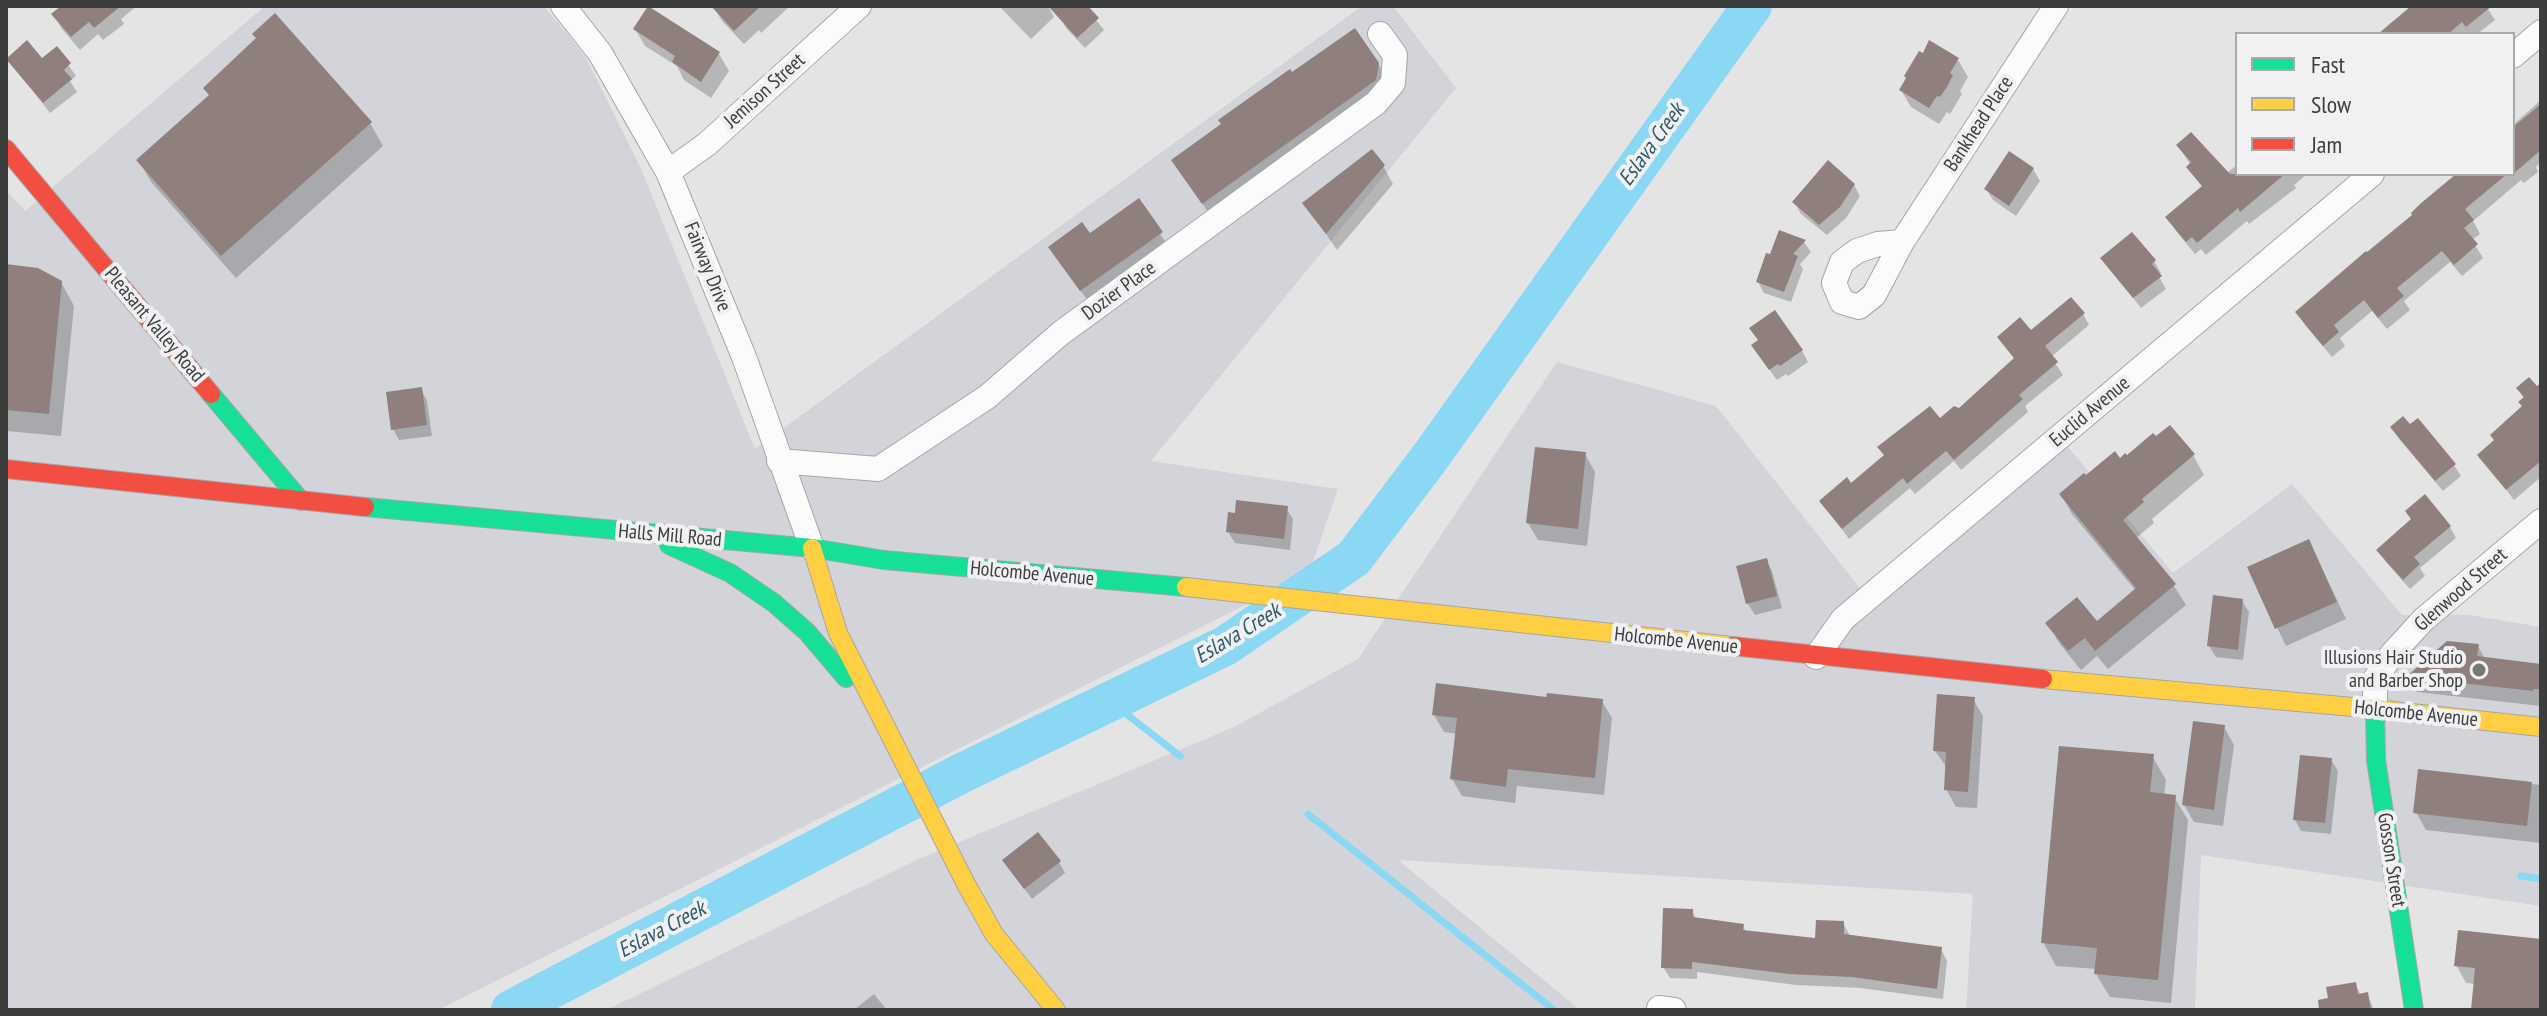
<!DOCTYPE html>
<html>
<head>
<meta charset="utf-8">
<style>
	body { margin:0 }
	#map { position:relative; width:2547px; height:1016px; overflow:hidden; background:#e4e4e4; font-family:"PT Sans Narrow",sans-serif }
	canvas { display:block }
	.frame { position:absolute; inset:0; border:8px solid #3c3d3d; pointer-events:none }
	.legend { position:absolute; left:2235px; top:32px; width:280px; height:144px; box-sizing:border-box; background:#f1f1f3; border:2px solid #a9a9aa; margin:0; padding:10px 14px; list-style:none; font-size:24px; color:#3c3d3d }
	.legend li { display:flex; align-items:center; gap:16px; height:40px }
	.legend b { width:40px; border:2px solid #a9a9aa }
</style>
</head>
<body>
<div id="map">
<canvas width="2547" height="1016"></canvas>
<div class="frame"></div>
<ul class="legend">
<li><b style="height:10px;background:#16e098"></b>Fast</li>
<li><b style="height:10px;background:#ffcf43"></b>Slow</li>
<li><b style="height:10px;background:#f24e42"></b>Jam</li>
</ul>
</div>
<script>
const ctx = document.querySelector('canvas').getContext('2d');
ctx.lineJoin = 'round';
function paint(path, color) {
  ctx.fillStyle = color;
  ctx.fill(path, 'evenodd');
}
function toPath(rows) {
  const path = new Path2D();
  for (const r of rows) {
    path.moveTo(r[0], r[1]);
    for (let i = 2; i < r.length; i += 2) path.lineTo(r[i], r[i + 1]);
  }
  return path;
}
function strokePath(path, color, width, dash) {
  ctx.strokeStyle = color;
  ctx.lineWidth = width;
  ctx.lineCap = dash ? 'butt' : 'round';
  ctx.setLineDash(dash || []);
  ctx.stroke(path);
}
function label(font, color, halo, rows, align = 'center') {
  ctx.font = font + ' "PT Sans Narrow",sans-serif';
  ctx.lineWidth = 8;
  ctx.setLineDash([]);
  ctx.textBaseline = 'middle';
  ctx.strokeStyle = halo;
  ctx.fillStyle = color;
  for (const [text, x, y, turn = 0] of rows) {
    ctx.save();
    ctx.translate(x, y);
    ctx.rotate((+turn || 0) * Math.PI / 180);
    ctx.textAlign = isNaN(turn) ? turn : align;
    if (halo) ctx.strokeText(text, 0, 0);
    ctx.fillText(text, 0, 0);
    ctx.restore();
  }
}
paint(toPath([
	[265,6,544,6,585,56,642,171,755,449,1362,6,1393,6,1456,88,1151,461,1338,489,1309,573,438,1010,6,1010,6,190,25,211],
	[1557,362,1716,406,1874,606,2064,442,2173,573,2292,484,2402,615,2469,615,2541,627,2541,906,2201,855,2195,1010,1966,1010,1973,894,1398,860,1580,1010,606,1010,919,859,1234,727,1358,659]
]), '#d2d4d9');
paint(toPath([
	[64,6,137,6,121,19,124,24,103,40,98,34,80,50,62,29,54,15],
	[713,6,790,6,761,33,759,30,744,44,722,21],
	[999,6,1048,6,1054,17,1031,39],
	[1072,6,1085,6,1104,30,1085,48,1066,28,1060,17],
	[2424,6,2486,6,2495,20,2477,34,2470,32,2467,34,2395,34],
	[635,29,719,54,729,71,711,98,684,80,677,66,645,46],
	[57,49,76,76,70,81,77,92,50,113,8,58,42,61],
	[1958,60,1968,77,1960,91,1962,94,1950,114,1947,112,1939,124,1911,107,1901,90],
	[1378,64,1388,81,1213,219,1173,161,1292,75],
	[2541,100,2541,162,2536,167,2538,172,2524,183,2521,180,2473,221,2480,234,2472,240,2483,258,2462,276,2450,262,2404,301,2410,310,2387,329,2372,311,2340,338,2345,346,2332,357,2305,325,2298,313,2414,216,2457,174,2513,174,2513,125],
	[370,123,383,146,236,278,152,183,138,160],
	[2178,146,2227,173,2237,165,2237,174,2307,174,2294,185,2296,188,2249,224,2247,221,2206,255,2201,249,2195,254,2176,231,2168,217,2203,188,2188,167,2191,165],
	[1383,166,1393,184,1337,250,1305,203],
	[2033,169,2040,181,2016,216,1993,200,1986,189],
	[1854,185,1860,196,1846,218,1827,235,1801,214,1795,203],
	[1139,201,1171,251,1092,307,1051,247,1090,236],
	[1804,242,1811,252,1800,264,1803,269,1791,302,1764,293,1758,282],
	[2103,259,2154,261,2161,273,2158,275,2166,289,2141,308],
	[6,266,61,282,74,306,61,436,6,431],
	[2083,314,2089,325,2051,357,2063,375,2025,406,2028,412,1961,470,1954,461,1915,494,1910,488,1849,539,1821,501,1851,486,1939,421,1960,410,2015,360,1999,337,2031,333],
	[1759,342,1802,351,1808,362,1788,376,1786,374,1777,380,1760,357],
	[2541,385,2541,477,2514,500,2480,455,2496,441,2524,408,2524,399,2518,388,2537,389],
	[421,389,427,401,432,436,399,440,393,429],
	[2392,428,2454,465,2461,476,2443,491,2399,439],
	[1585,454,1595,472,1587,546,1538,540,1528,523],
	[2193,455,2204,475,2152,519,2154,523,2136,538,2174,586,2186,605,2108,669,2097,656,2081,670,2059,643,2048,623,2096,624,2136,591,2072,514,2061,494,2120,460],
	[1286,508,1293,519,1290,550,1235,543,1228,532,1236,515],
	[2450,527,2456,538,2420,568,2425,576,2410,589,2385,561,2379,550],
	[2309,541,2346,619,2286,646,2251,573],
	[1766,560,1772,571,1782,608,1755,615,1748,604,1738,567],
	[2242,601,2249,612,2243,660,2216,657,2209,646],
	[2448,643,2478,646,2485,659,2541,665,2541,706,2417,692,2409,678],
	[1973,699,1983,716,1977,808,1956,807,1946,789,1947,768,1935,751],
	[1548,700,1602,701,1612,718,1604,795,1517,786,1515,803,1462,796,1452,779,1458,734,1444,732,1434,715],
	[2224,727,2234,745,2223,826,2194,822,2184,805],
	[2152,756,2166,780,2164,796,2174,797,2188,820,2171,1003,2110,997,2096,974,2097,969,2056,966,2043,942],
	[2331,760,2338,771,2331,834,2301,831,2295,820],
	[2420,772,2541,785,2541,843,2426,830,2416,812],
	[1004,861,1059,862,1065,873,1032,899],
	[1692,911,1697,920,1743,926,1746,932,1817,941,1843,923,1850,936,1941,949,1947,961,1943,999,1860,988,1796,985,1697,972,1697,979,1670,978,1663,967],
	[2541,940,2541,1010,2473,1010,2476,984,2466,983,2456,965],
	[2355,984,2361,995,2367,994,2374,1010,2332,1010],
	[874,994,887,1010,854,1010]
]), '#0003');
strokePath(toPath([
	[1111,702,1180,756],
	[1308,814,1554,1010],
	[2521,876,2541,879]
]), '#8bd8f5', 7);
strokePath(toPath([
	[511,1010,960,774,1225,646,1354,558,1431,456,1752,6]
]), '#8bd8f5', 40);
paint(toPath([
	[61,6,121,6,94,28,89,22,71,37,51,14],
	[648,6,720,52,701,82,672,62,675,56,633,29],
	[711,6,761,6,734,31],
	[1048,6,1088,6,1099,18,1077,38],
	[2411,6,2492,6,2466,27,2462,22,2448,34,2378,34],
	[275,13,372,122,221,256,136,160,209,95,203,88,256,38,252,34],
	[1355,28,1379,63,1376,80,1202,204,1171,160,1221,124,1218,120,1290,69,1292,72],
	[27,40,42,58,57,46,71,63,64,70,72,79,43,103,6,59],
	[1929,40,1959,58,1950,73,1953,75,1947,87,1940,97,1937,96,1929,108,1899,90,1906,78,1904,76,1919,51,1923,53],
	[2541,104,2541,150,2513,174,2513,127],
	[2191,132,2230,174,2285,174,2240,212,2238,208,2197,243,2192,237,2186,242,2165,217,2202,186,2186,167,2191,162,2176,145],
	[1372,149,1385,165,1326,234,1302,203],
	[2009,151,2034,168,2009,206,1984,189],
	[1828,160,1855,184,1840,207,1819,225,1792,202],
	[2456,174,2507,174,2465,209,2474,220,2464,228,2478,244,2454,265,2442,251,2397,288,2404,296,2378,318,2364,300,2334,325,2339,332,2323,346,2295,312,2366,251,2367,252,2412,215,2411,213,2420,204],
	[1139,198,1163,232,1080,291,1048,247,1082,222,1090,233],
	[1779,230,1806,240,1793,254,1798,256,1784,292,1756,282,1766,253,1770,254],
	[2132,232,2156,260,2152,264,2162,276,2133,298,2100,258],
	[6,264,38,268,62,281,49,414,6,410],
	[2071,297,2085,313,2045,346,2058,362,2019,395,2023,399,1954,460,1946,451,1907,484,1903,478,1842,529,1819,501,1847,477,1851,483,1884,455,1877,447,1930,406,1940,418,1954,406,1959,408,2014,358,1997,337,2020,317,2031,330],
	[1775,310,1803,350,1780,366,1778,364,1769,370,1751,345,1758,340,1749,328],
	[2529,377,2537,386,2541,383,2541,461,2506,490,2477,455,2494,440,2490,435,2522,406,2518,402,2524,397,2516,388],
	[422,387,427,425,391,430,386,392],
	[2403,416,2410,424,2418,418,2456,464,2435,481,2390,427],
	[2170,425,2195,454,2142,499,2144,502,2123,520,2176,584,2095,651,2085,638,2068,651,2045,623,2077,597,2097,621,2136,588,2059,494,2084,473,2086,475,2115,451,2120,458,2125,453,2127,455,2153,433,2156,436],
	[1535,447,1586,452,1578,529,1526,523],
	[2425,494,2451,526,2414,557,2420,564,2403,580,2376,550,2411,519,2405,511],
	[1236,500,1288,506,1284,539,1226,532,1228,512,1235,513],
	[2309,539,2337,602,2275,629,2247,567],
	[1767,558,1777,596,1746,604,1736,566],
	[2213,595,2243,599,2238,650,2207,646],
	[2447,641,2479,644,2477,656,2541,664,2541,689,2533,689,2534,691,2406,677],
	[1436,683,1546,697,1547,693,1603,699,1595,778,1508,769,1506,787,1450,779,1457,718,1432,715],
	[1937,694,1975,697,1968,792,1944,790,1946,752,1933,751],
	[2193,721,2225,725,2214,810,2182,805],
	[2059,746,2154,754,2150,792,2176,795,2158,980,2094,974,2097,948,2041,943],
	[2300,755,2332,758,2325,823,2293,820],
	[2418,769,2532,782,2527,826,2413,813],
	[1038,832,1061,861,1024,889,1002,860],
	[1663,908,1693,909,1693,917,1744,924,1743,930,1815,938,1816,920,1844,921,1844,934,1942,947,1937,989,1852,977,1789,974,1692,962,1692,969,1661,968],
	[2458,930,2541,939,2541,1010,2471,1010,2475,968,2454,966],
	[2356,982,2358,994,2368,992,2371,1010,2319,1010,2318,1000,2328,998,2326,987]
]), '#8f7f7d');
const street = toPath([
	[563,6,600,53,668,172,744,357,812,548],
	[2513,56,2541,32],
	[668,172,707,144,859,6],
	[1902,242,1878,244,1857,251,1842,262,1834,283,1842,302,1859,307,1874,295,1902,242,2056,6],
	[779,461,878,469,987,397,1061,333,1376,103,1393,83,1395,55,1380,34],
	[1816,657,1843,619,2372,174],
	[2375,709,2375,679,2392,654,2423,620,2541,521],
	[1659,1008,1674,1010]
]);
const fast = toPath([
	[211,394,301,501],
	[365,507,812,548,884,560,1186,587],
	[669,545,730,573,774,603,807,632,846,678],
	[2375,709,2376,760,2414,1010]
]);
const slow = toPath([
	[812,548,838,633,966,884,994,934,1056,1010],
	[1186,587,1732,646],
	[2043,679,2375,709,2541,727]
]);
const jam = toPath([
	[6,149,211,394],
	[6,469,365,507],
	[1732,646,2043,679]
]);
strokePath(street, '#a6a6a6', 26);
strokePath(fast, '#a6a6a6', 20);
strokePath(slow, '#a6a6a6', 20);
strokePath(jam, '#a6a6a6', 20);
strokePath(street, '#fbfbfb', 24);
strokePath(fast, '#16e098', 18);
strokePath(slow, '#ffcf43', 18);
strokePath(jam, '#f24e42', 18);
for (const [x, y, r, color] of [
	[2479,670,8,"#777"]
]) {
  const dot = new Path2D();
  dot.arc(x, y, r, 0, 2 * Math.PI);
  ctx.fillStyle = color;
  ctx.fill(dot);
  strokePath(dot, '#f1f1f3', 3);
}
label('20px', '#3c3d3d', '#f1f1f3', [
	["Jemison Street",765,91,-42],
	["Bankhead Place",1979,124,-57],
	["Fairway Drive",707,267,68],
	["Dozier Place",1119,291,-36],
	["Pleasant Valley Road",154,325,50],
	["Euclid Avenue",2090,412,-40],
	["Halls Mill Road",670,536,5],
	["Holcombe Avenue",1032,574,5],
	["Glenwood Street",2461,590,-41],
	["Holcombe Avenue",1676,641,6],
	["Holcombe Avenue",2416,714,6],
	["Gosson Street",2391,860,81]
]);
label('20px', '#3c3d3d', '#f1f1f3', [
	["Illusions Hair Studio",2463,658],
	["and Barber Shop",2463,681]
], 'right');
label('italic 22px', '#2c5b6c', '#f1f1f3', [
	["Eslava Creek",1652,145,-54],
	["Eslava Creek",1238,634,-31],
	["Eslava Creek",662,930,-28]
]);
</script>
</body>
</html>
